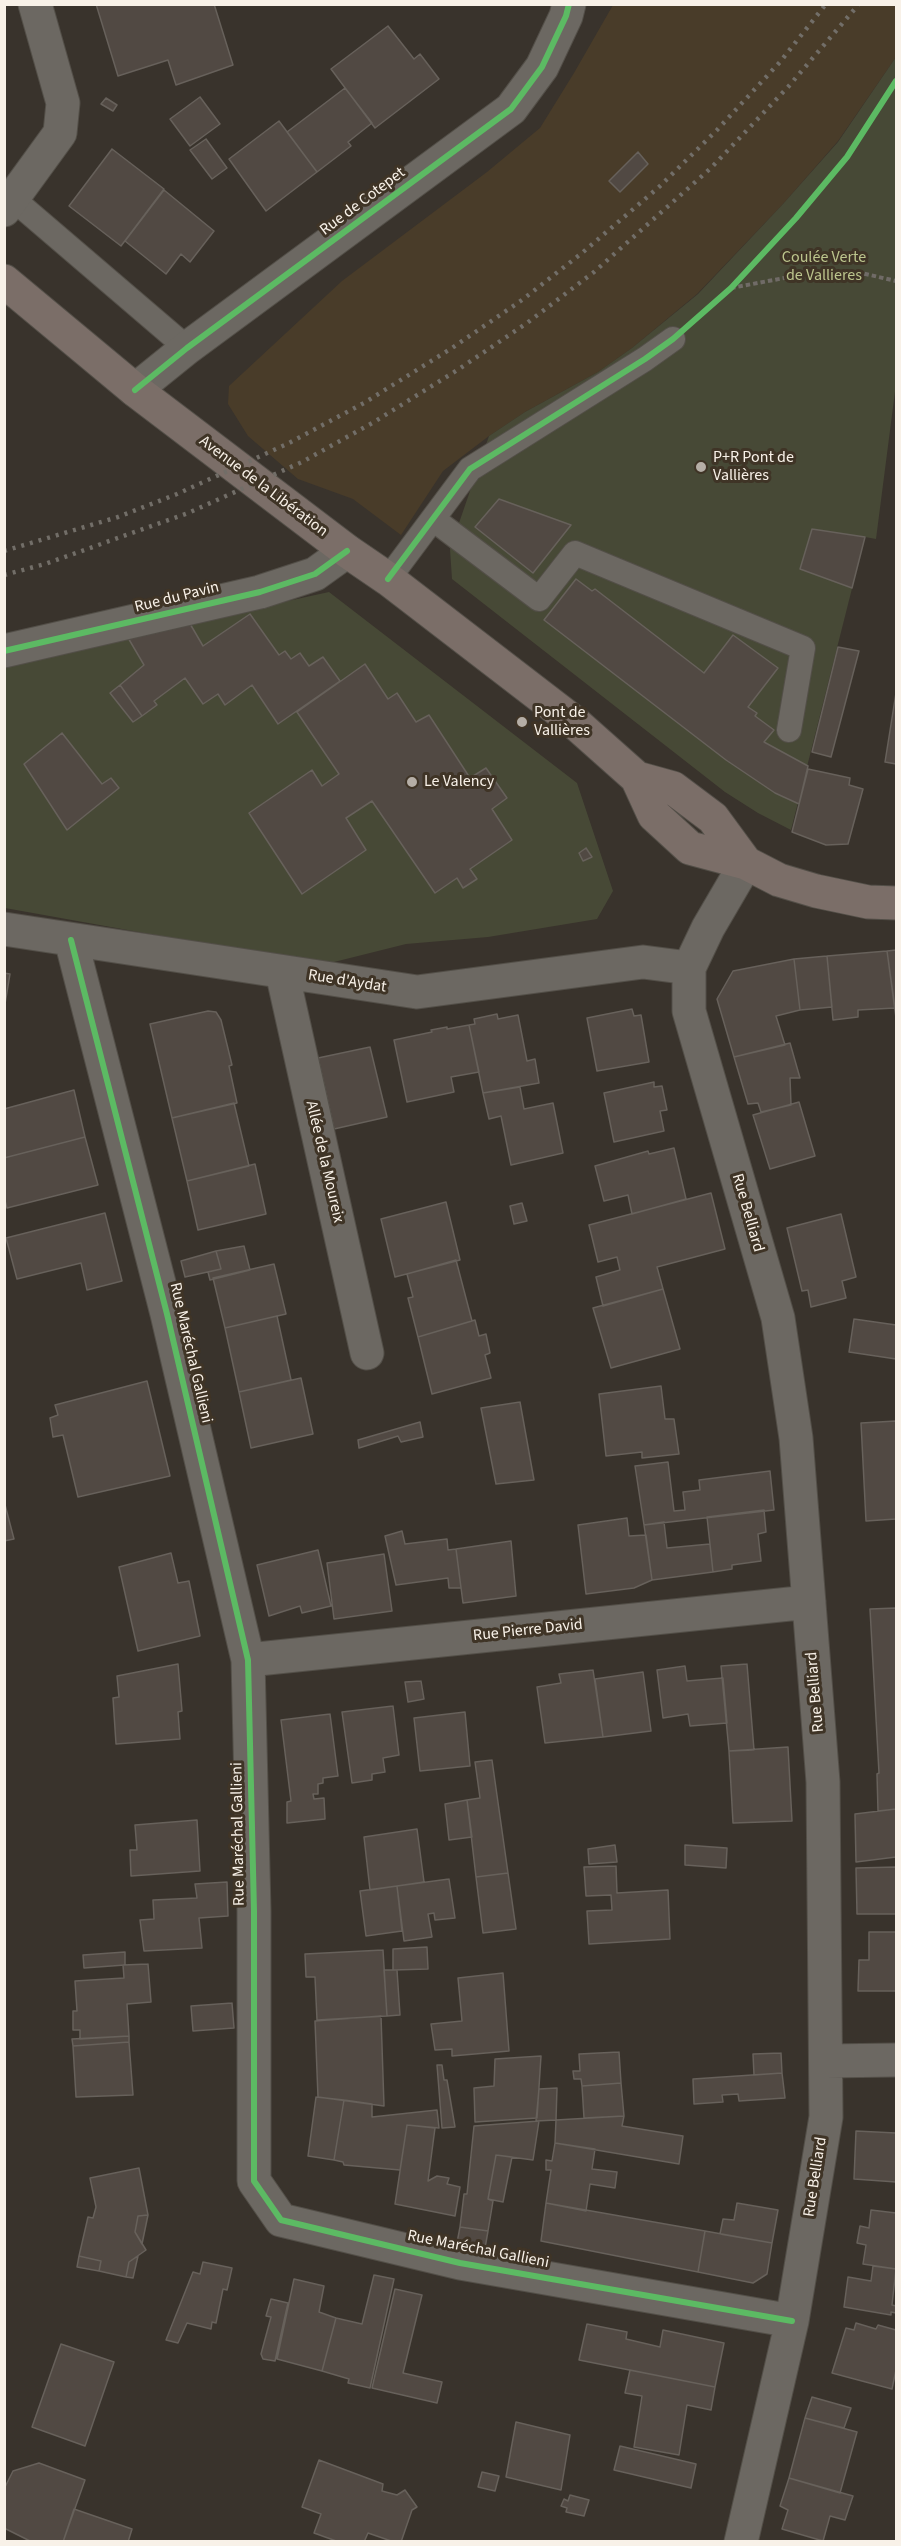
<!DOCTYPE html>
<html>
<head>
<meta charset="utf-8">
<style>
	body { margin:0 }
	#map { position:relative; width:901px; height:2546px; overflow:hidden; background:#39332c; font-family:"Source Sans 3",sans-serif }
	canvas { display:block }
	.frame { position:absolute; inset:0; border:6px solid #f8f1e8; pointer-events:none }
</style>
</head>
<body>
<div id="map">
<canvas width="901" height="2546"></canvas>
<div class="frame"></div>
</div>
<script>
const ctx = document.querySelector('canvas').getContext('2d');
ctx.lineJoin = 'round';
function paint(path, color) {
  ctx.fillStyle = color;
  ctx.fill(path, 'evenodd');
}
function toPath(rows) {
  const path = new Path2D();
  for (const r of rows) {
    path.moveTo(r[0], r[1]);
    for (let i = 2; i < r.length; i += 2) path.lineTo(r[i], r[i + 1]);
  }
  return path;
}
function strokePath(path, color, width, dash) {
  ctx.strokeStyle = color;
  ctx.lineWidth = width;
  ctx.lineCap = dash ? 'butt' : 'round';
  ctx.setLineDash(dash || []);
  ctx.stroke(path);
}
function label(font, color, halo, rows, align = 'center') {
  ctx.font = font + ' "Source Sans 3",sans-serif';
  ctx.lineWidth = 6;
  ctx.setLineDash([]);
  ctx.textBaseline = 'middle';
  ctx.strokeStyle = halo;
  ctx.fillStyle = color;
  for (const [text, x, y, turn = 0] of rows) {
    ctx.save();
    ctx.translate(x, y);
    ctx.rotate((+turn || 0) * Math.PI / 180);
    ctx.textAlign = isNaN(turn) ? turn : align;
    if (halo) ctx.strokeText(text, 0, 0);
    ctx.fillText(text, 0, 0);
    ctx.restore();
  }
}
paint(toPath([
	[613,5,896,5,896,57,838,141,783,204,697,294,632,348,598,372,525,412,489,436,443,471,401,535,353,499,298,479,248,436,228,404,229,386,342,281,487,172,540,128,574,73]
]), '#493c29');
paint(toPath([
	[896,57,896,384,876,539,865,537,791,830,758,813,725,792,452,579,450,549,489,436,525,412,598,372,632,348,698,294,783,204,838,142],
	[329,592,577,783,613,891,597,919,488,937,406,944,322,965,5,908,4,663]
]), '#474936');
const building = toPath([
	[96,4,214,4,233,65,176,85,168,60,118,76,96,4],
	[388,26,414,59,420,54,439,79,375,128,331,69,388,26],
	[345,88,372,123,348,142,351,146,317,172,287,132,345,88],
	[200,97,220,124,190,146,170,119,200,97],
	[106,98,117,105,113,111,101,104,106,98],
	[279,121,317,172,266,211,229,159,279,121],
	[206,139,227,168,212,179,190,150,206,139],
	[112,149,164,189,121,246,69,206,112,149],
	[638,152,648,164,620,192,609,181,638,152],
	[164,190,214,231,190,262,181,254,166,274,125,241,164,190],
	[499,499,571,525,533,573,475,527,499,499],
	[812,529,865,537,852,588,800,569,812,529],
	[576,579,592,591,595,589,704,673,733,635,778,668,748,707,757,713,755,716,774,730,764,742,808,766,799,804,775,793,726,760,544,620,576,579],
	[250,614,279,655,285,651,291,659,300,653,309,666,323,657,340,681,278,724,252,685,225,705,218,694,203,704,185,678,154,701,157,705,142,716,120,685,144,665,127,636,189,622,203,646,250,614],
	[838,647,859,651,831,757,812,752,838,647],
	[365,664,388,699,397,693,416,722,429,715,470,778,486,768,507,798,492,809,512,840,470,869,477,879,463,888,457,878,435,893,372,801,346,818,366,850,302,894,249,813,312,770,322,786,339,774,297,712,365,664],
	[120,685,142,716,133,722,110,693,120,685],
	[896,693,896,764,885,762,896,693],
	[62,733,102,784,111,778,119,788,67,830,24,764,62,733],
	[808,769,850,778,849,785,863,789,848,844,826,845,792,832,808,769],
	[586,848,592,857,583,861,579,853,586,848],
	[896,950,896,1018,887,951,896,950],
	[887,951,895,1008,858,1010,858,1017,833,1020,827,956,887,951],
	[827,956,832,1007,800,1010,794,959,827,956],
	[794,959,800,1010,776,1016,785,1045,734,1057,717,999,733,971,794,959],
	[4,973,10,974,4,1010,4,973],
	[632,1009,634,1016,641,1015,649,1062,597,1071,587,1018,632,1009],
	[208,1011,216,1012,221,1020,232,1065,229,1066,237,1103,172,1118,150,1024,208,1011],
	[497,1014,498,1019,518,1015,527,1061,535,1059,539,1083,483,1093,469,1025,475,1024,474,1019,497,1014],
	[469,1025,479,1072,451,1077,454,1092,407,1102,394,1040,432,1032,431,1030,447,1027,447,1029,469,1025],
	[790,1043,800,1078,790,1078,791,1105,761,1112,758,1103,748,1104,734,1057,790,1043],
	[370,1047,387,1117,334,1129,318,1058,370,1047],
	[654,1082,654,1087,662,1086,667,1110,660,1111,664,1131,614,1142,604,1093,654,1082],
	[520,1087,524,1109,553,1103,563,1153,511,1165,501,1116,489,1119,483,1093,520,1087],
	[74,1090,85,1137,4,1158,4,1109,74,1090],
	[799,1102,815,1156,770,1169,753,1115,799,1102],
	[234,1103,249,1166,187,1181,172,1118,234,1103],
	[85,1137,98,1185,7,1208,4,1197,4,1158,85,1137],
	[674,1148,686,1199,632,1214,628,1195,604,1201,595,1166,648,1151,649,1154,674,1148],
	[255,1164,266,1214,198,1230,187,1181,255,1164],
	[711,1193,725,1249,657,1267,663,1289,603,1306,596,1277,620,1270,617,1257,598,1262,589,1225,711,1193],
	[446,1202,460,1260,395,1277,381,1219,446,1202],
	[522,1203,527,1221,514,1224,510,1206,522,1203],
	[105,1213,122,1281,87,1290,81,1263,17,1279,6,1238,105,1213],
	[841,1214,856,1277,842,1281,846,1298,811,1307,808,1290,802,1291,787,1228,841,1214],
	[244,1246,250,1270,210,1280,208,1272,221,1269,216,1251,244,1246],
	[216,1251,221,1269,185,1277,181,1261,216,1251],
	[456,1260,472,1321,418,1337,408,1298,413,1297,407,1274,456,1260],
	[274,1264,286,1314,225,1328,213,1278,274,1264],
	[663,1289,680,1349,611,1368,593,1308,663,1289],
	[277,1316,291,1380,239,1392,225,1328,277,1316],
	[854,1319,896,1325,896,1359,849,1352,854,1319],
	[475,1320,479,1336,486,1334,490,1353,485,1355,491,1378,432,1394,418,1337,475,1320],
	[301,1378,313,1434,251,1448,239,1392,301,1378],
	[147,1381,170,1476,78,1497,63,1435,53,1437,50,1418,58,1415,55,1405,147,1381],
	[661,1386,665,1419,674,1419,679,1454,642,1458,642,1452,606,1456,599,1394,661,1386],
	[520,1402,534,1480,496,1484,481,1408,520,1402],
	[896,1421,896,1519,866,1521,861,1423,896,1421],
	[420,1422,423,1437,401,1442,398,1436,359,1448,358,1440,420,1422],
	[668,1462,674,1511,685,1510,683,1492,700,1490,699,1480,770,1471,774,1510,644,1525,635,1466,668,1462],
	[4,1501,14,1539,4,1541,4,1501],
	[764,1510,766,1532,758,1534,761,1561,732,1565,732,1569,713,1572,707,1517,764,1510],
	[627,1518,629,1536,646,1535,652,1580,634,1588,586,1594,578,1525,627,1518],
	[664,1522,667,1548,710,1544,713,1572,652,1580,644,1525,664,1522],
	[402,1531,405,1544,447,1539,448,1550,456,1549,461,1588,449,1588,448,1578,396,1585,385,1536,402,1531],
	[511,1541,516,1596,463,1603,456,1549,511,1541],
	[318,1550,331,1606,302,1613,300,1606,269,1616,257,1565,318,1550],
	[171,1553,178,1583,189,1581,200,1636,138,1651,119,1567,171,1553],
	[384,1554,392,1611,334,1619,327,1563,384,1554],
	[896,1608,896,1809,878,1811,877,1774,879,1773,870,1609,896,1608],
	[178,1664,182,1711,178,1712,180,1739,116,1744,113,1698,119,1697,117,1676,178,1664],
	[747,1664,754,1750,729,1751,721,1666,747,1664],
	[685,1666,687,1681,723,1678,727,1723,690,1726,688,1714,663,1718,657,1670,685,1666],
	[593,1670,603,1737,545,1743,537,1687,561,1683,559,1674,593,1670],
	[643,1672,651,1731,603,1737,595,1679,643,1672],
	[421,1681,424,1699,408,1702,405,1682,421,1681],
	[393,1706,399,1755,383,1758,385,1772,372,1774,372,1780,352,1783,342,1712,393,1706],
	[465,1712,470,1766,420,1771,414,1718,465,1712],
	[330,1714,338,1776,323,1778,323,1783,318,1784,318,1794,313,1794,314,1799,324,1798,325,1819,287,1823,287,1802,291,1801,281,1720,330,1714],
	[788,1747,792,1821,733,1823,729,1751,788,1747],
	[492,1760,508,1873,476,1877,467,1800,480,1798,475,1762,492,1760],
	[467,1800,472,1837,449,1840,445,1804,467,1800],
	[896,1809,896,1857,856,1862,855,1814,896,1809],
	[197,1820,200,1871,131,1876,130,1850,137,1850,135,1825,197,1820],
	[417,1829,424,1882,370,1890,364,1837,417,1829],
	[615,1845,617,1862,589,1864,588,1849,615,1845],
	[685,1845,727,1848,726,1868,685,1865,685,1845],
	[616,1866,617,1893,668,1890,670,1939,589,1944,587,1911,612,1910,611,1895,586,1896,584,1867,616,1866],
	[896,1867,896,1914,857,1914,856,1868,896,1867],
	[508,1873,516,1929,483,1933,476,1877,508,1873],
	[449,1879,455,1918,435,1920,434,1913,428,1914,432,1937,404,1941,397,1886,449,1879],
	[227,1882,228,1916,199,1918,202,1948,144,1951,140,1920,154,1919,153,1900,197,1898,195,1884,227,1882],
	[397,1886,402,1931,366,1936,360,1891,397,1886],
	[869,1932,896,1932,896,1991,858,1991,859,1960,869,1960,869,1932],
	[427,1947,428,1969,393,1970,393,1949,427,1947],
	[383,1950,387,2016,317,2020,315,1977,306,1977,305,1954,383,1950],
	[125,1952,125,1965,84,1968,83,1955,125,1952],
	[148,1964,151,2002,127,2004,129,2036,80,2039,80,2030,73,2030,73,2011,77,2011,75,1981,124,1978,123,1965,148,1964],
	[384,1970,397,1970,400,2015,387,2016,384,1970],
	[503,1973,509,2051,452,2056,452,2049,435,2050,431,2024,462,2021,458,1978,503,1973],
	[232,2003,234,2028,193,2031,191,2006,232,2003],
	[381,2016,384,2106,318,2097,315,2021,381,2016],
	[129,2036,129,2042,73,2046,72,2039,129,2036],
	[129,2042,133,2095,76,2097,73,2046,129,2042],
	[619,2052,621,2083,582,2086,581,2079,574,2079,573,2071,580,2071,579,2054,619,2052],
	[781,2053,782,2073,754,2075,753,2054,781,2053],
	[541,2056,537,2118,475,2122,474,2088,494,2086,495,2059,541,2056],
	[437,2065,442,2065,444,2080,447,2080,455,2127,442,2128,437,2065],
	[782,2073,785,2098,739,2101,738,2094,722,2095,723,2102,694,2104,693,2079,782,2073],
	[621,2083,624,2116,584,2118,582,2086,621,2083],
	[557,2088,556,2120,536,2121,539,2089,557,2088],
	[316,2097,344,2100,334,2160,308,2156,316,2097],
	[344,2100,372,2104,372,2117,437,2110,439,2128,407,2125,400,2170,344,2165,343,2162,334,2160,344,2100],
	[624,2116,622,2126,683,2136,679,2164,555,2143,556,2120,624,2116],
	[539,2121,533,2160,496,2155,488,2199,493,2201,488,2231,460,2227,464,2194,467,2194,474,2126,539,2121],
	[407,2125,435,2128,428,2181,437,2176,449,2178,447,2184,460,2187,455,2216,395,2204,407,2125],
	[856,2131,896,2133,896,2182,854,2179,856,2131],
	[555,2143,595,2149,592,2169,617,2172,615,2188,590,2184,586,2211,546,2203,551,2170,546,2170,546,2160,552,2161,555,2143],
	[496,2155,512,2157,503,2202,488,2199,496,2155],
	[139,2168,148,2215,138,2216,135,2232,146,2250,129,2262,126,2277,99,2271,101,2261,79,2256,88,2217,93,2218,96,2207,90,2178,139,2168],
	[546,2203,705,2231,698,2272,541,2241,546,2203],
	[737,2203,778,2210,772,2243,720,2234,723,2219,734,2220,737,2203],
	[871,2210,896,2213,896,2269,863,2264,866,2245,857,2243,860,2226,869,2228,871,2210],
	[148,2215,142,2244,135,2232,138,2216,148,2215],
	[460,2227,488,2231,484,2254,456,2248,460,2227],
	[705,2231,772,2243,767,2274,753,2283,698,2272,705,2231],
	[79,2256,101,2261,99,2271,77,2267,79,2256],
	[138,2256,133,2278,126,2277,129,2262,138,2256],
	[203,2262,232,2268,227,2290,223,2289,216,2323,212,2322,211,2329,187,2323,178,2343,166,2340,193,2272,200,2274,203,2262],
	[873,2266,896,2269,892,2305,896,2306,896,2313,891,2312,891,2315,844,2307,848,2277,871,2281,873,2266],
	[374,2275,394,2279,370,2388,348,2383,349,2379,322,2371,336,2318,362,2324,374,2275],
	[294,2279,324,2286,319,2312,336,2318,322,2371,277,2359,294,2279],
	[395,2289,422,2295,403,2373,442,2382,437,2403,372,2388,395,2289],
	[271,2299,288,2303,275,2361,263,2359,261,2354,271,2317,266,2316,271,2299],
	[856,2323,876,2329,878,2325,896,2330,896,2370,892,2389,832,2373,846,2328,854,2330,856,2323],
	[587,2324,627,2332,626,2339,660,2347,663,2330,724,2343,715,2387,579,2360,587,2324],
	[61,2344,114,2362,85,2446,32,2427,61,2344],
	[630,2370,715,2387,711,2410,687,2405,679,2455,634,2447,642,2396,625,2393,630,2370],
	[812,2397,851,2408,844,2428,805,2418,812,2397],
	[805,2418,857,2432,840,2493,789,2478,805,2418],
	[516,2422,570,2435,561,2490,506,2477,516,2422],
	[620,2446,696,2464,691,2488,614,2470,620,2446],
	[319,2460,383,2484,382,2491,397,2495,405,2490,417,2507,412,2510,401,2542,394,2542,368,2533,364,2542,339,2542,314,2533,321,2514,302,2507,319,2460],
	[39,2463,85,2480,63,2542,32,2542,4,2528,4,2489,13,2471,39,2463],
	[482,2472,499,2476,495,2491,478,2487,482,2472],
	[789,2478,853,2496,845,2520,830,2516,823,2541,782,2529,788,2510,780,2506,789,2478],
	[570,2495,589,2500,584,2516,566,2512,567,2508,561,2506,564,2499,568,2501,570,2495],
	[74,2509,132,2529,128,2542,63,2542,74,2509]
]);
paint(building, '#514943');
strokePath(building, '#67615b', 1.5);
const lane = toPath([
	[13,199,187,348],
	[433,519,539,599,575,553,803,648,789,730],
	[388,579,470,469,645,359,673,339]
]);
const street = toPath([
	[4,210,60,133,63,103,35,4],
	[135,390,187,348,511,109,542,67,566,16,569,4],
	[4,651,260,592,315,574,347,551],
	[4,929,417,992,643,962,689,968],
	[71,940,167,1314,248,1660,254,1911,254,2181,281,2220,460,2263,792,2321],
	[282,972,367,1353],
	[248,1660,809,1602],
	[826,2061,896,2060],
	[741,2542,792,2321,826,2117,823,1782,796,1438,778,1318,689,1011,689,968,708,928,746,863]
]);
const primary = toPath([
	[4,281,135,390,347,551,388,579,574,722,637,778,654,815,690,848,746,863,779,880,816,891,868,902,896,903],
	[637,778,673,788,713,818,746,863]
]);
strokePath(lane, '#534f48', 26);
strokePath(street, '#534f48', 35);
strokePath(primary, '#534f48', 35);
strokePath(toPath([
	[731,288,811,273,857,272,896,281]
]), '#706b67', 4, [4.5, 3]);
strokePath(lane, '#6c6862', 24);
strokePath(street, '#6c6862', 33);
strokePath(primary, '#7b6e68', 33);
strokePath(toPath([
	[4,551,118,517,177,494,287,444,364,403,452,348,522,300,582,253,659,187,717,130,780,62,826,4],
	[4,575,45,564,188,513,302,462,374,422,459,369,527,323,594,272,711,168,788,87,859,4]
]), '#726e68', 4.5, [3, 6]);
strokePath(toPath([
	[135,390,187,348,511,109,542,67,566,16,569,4],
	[388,579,470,469,645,359,673,339,731,288,796,218,847,157,896,81],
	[4,651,260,592,315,574,347,551],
	[71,940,167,1314,248,1660,254,1911,254,2181,281,2220,460,2263,792,2321]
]), '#5cba63', 6);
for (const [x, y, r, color] of [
	[701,467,6,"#b5aea6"],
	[522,722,6,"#b5aea6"],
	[412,782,6,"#b5aea6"]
]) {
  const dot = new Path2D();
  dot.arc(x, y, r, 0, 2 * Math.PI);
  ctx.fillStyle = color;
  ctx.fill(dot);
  strokePath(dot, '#3f3426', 2);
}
label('16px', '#f8f1e8', '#3f3426', [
	["Rue de Cotepet",363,202,-37],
	["Avenue de la Libération",263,487,37],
	["Rue du Pavin",177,598,-14],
	["Rue d'Aydat",347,982,9],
	["Allée de la Moureix",324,1162,77],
	["Rue Belliard",747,1213,74],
	["Rue Maréchal Gallieni",190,1353,77],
	["Rue Pierre David",528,1631,-6],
	["Rue Belliard",816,1692,-95],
	["Rue Maréchal Gallieni",239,1834,-91],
	["Rue Belliard",816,2177,-81],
	["Rue Maréchal Gallieni",478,2250,11]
]);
label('16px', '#bcc58d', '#3f3426', [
	["Coulée Verte",824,258],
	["de Vallieres",824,276]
]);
label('16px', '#f8f1e8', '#3f3426', [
	["P+R Pont de",713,458],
	["Vallières",713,476],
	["Pont de",534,713],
	["Vallières",534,731],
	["Le Valency",424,782]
], 'left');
</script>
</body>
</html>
